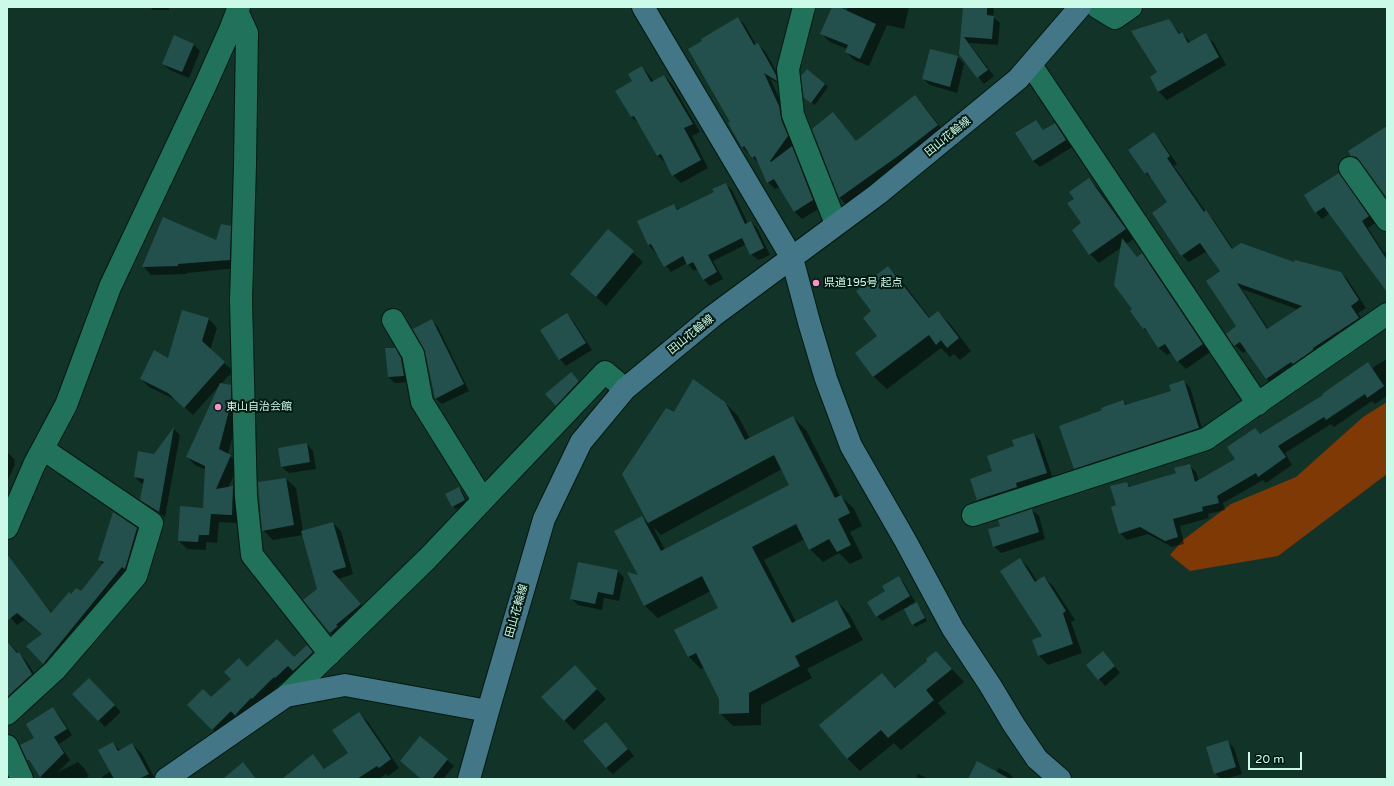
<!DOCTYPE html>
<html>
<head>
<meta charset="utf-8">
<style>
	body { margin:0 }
	#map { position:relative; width:1394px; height:786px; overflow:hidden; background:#123328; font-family:"Varela Round",sans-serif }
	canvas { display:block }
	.frame { position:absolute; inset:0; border:8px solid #cbfae8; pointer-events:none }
	.scale { position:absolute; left:1248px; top:752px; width:54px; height:18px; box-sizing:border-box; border:2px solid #cbfae8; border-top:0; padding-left:5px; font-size:12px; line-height:14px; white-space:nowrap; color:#cbfae8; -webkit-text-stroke:3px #001a11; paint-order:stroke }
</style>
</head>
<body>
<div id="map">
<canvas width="1394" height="786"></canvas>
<div class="frame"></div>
<div class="scale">20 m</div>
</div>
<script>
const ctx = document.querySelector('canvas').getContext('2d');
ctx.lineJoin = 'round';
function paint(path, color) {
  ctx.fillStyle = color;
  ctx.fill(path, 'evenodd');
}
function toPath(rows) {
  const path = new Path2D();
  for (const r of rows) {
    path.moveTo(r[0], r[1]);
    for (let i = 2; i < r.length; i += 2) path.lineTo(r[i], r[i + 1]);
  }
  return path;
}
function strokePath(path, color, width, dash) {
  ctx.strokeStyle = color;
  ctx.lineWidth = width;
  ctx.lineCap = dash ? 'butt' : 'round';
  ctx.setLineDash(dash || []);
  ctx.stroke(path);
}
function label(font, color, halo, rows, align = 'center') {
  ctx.font = font + ' "Varela Round","Noto Sans JP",sans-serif';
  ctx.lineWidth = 4;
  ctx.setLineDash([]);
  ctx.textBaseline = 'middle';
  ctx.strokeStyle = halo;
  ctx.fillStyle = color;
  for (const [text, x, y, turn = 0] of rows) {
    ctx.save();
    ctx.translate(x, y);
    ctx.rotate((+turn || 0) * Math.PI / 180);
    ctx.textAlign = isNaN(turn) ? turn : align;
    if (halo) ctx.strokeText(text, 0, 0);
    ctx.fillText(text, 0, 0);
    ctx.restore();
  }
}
paint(toPath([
	[1387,402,1387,474,1278,556,1190,571,1170,555,1183,540,1231,504,1296,477,1363,417]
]), '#7f3904');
paint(toPath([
	[150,7,169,7,169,10,153,10],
	[833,7,837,7,846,11,848,7,909,7,904,29,887,25,869,66,854,60,846,52,847,49,830,42,821,33],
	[964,7,992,7,994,9,993,17,1000,23,998,45,969,43,994,76,984,84,960,54],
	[738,18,745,25,756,45,758,44,765,51,783,83,783,87,770,78,786,114,795,144,792,148,799,154,820,208,802,219,795,212,780,187,775,189,768,182,760,164,742,147,732,123,703,41],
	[1168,20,1181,34,1182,33,1191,43,1205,35,1214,43,1226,65,1167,100,1159,92,1151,77,1158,73],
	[175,37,194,45,200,51,189,78,170,70,163,64],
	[931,50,958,57,964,64,957,93,930,85,923,79],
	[642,67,649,75,654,82,664,76,672,84,700,132,692,136,708,168,681,183,673,175,666,163,658,156,640,124,631,117,633,82],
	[825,84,828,87,815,105,805,98],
	[915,97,924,106,946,134,849,207,840,198,813,129,833,113,857,142],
	[1036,121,1044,131,1054,124,1061,130,1072,147,1040,167,1033,161],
	[1387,128,1387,197,1363,163,1359,162,1352,155],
	[1154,134,1161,141,1177,164,1174,166,1206,212,1213,219,1234,250,1340,272,1348,280,1366,308,1358,313,1366,326,1274,386,1267,379,1247,350,1243,353,1235,345,1227,334,1238,326,1221,272,1207,251,1189,262,1182,255,1168,203,1153,180,1146,173],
	[1242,289,1299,310,1269,330],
	[1339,174,1345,181,1375,223,1368,228,1384,253,1387,250,1387,290,1330,213,1322,219,1316,212],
	[1089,179,1098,188,1134,239,1126,244,1138,258,1142,254,1150,262,1210,352,1186,369,1178,361,1172,352,1167,355,1159,348,1152,336,1144,329,1132,311,1134,310,1122,247,1099,263,1090,254,1073,230,1083,223,1076,199],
	[726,184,732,190,748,224,751,222,757,228,770,255,758,260,751,254,747,244,713,261,723,279,710,286,704,280,698,269,694,271,687,263,671,272,649,245,674,205,679,210,715,192],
	[230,227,239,235,238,268,187,273,186,274,151,275,143,266,216,242],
	[608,230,643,262,606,306,571,274],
	[888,267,901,280,930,318,938,312,951,325,971,351,960,360,954,354,950,357,941,348,887,389,874,377,856,353,878,336,873,311],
	[567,314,573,321,592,350,566,366,560,359],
	[209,319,217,328,210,350,233,371,221,384,230,386,238,394,239,412,228,454,239,464,228,488,233,487,241,495,240,523,219,522,217,543,206,542,206,550,187,549,179,541,204,509,206,470,195,465,187,457,219,386,193,415,178,401,149,387,141,379,169,359],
	[432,320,438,327,469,391,442,404,435,398,426,351],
	[394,349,401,355,407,366,410,382,395,383,388,377],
	[1387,359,1387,396,1375,404,1372,401,1334,427,1331,424,1285,453,1292,465,1266,483,1263,480,1223,503,1225,510,1208,514,1209,518,1180,526,1184,544,1172,547,1148,534,1127,540,1120,533,1117,506,1127,483,1131,487,1177,473,1189,465,1196,472,1199,481,1237,459,1255,429,1261,435,1325,395,1368,363,1372,368],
	[578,379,585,388,563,411,556,405],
	[1183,381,1190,387,1204,435,1082,475,1075,468,1103,411,1123,401,1128,406,1173,392],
	[725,403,738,416,750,439,793,417,806,430,840,496,841,496,854,509,862,526,850,532,863,558,850,564,839,553,823,562,810,549,805,539,764,560,796,622,837,601,849,614,863,640,807,669,812,678,761,705,761,725,733,726,720,713,720,699,704,668,701,669,689,657,675,631,719,608,711,591,658,618,645,606,629,574,640,576,641,517,650,525,623,474,674,413],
	[782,469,790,485,665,550,653,527,661,535],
	[174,429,180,435,165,517,148,506,141,499,144,484,141,483,135,477,155,455],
	[1034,434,1040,440,1053,479,985,506,978,499,1015,447],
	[307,444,313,451,316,469,289,473,282,467],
	[7,452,15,460,14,463,15,464,7,482],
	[286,479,296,488,303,532,333,523,341,531,353,574,339,579,368,612,338,640,330,633,303,535,273,540,263,530],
	[459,488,462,491,468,503,456,509,453,506],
	[1032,510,1039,516,1045,539,1001,553,994,546,1001,526],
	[114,513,137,529,144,536,132,575,51,670,30,644,43,635,24,620,17,625,7,614,7,588,32,589,52,613,71,595,81,593,103,564,99,560],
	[1020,559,1029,568,1037,581,1044,577,1053,586,1075,620,1071,622,1082,653,1048,665,1039,656,1043,637],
	[579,563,618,571,624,578,619,601,604,598,602,610,578,605,571,598],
	[898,577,904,583,915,602,908,606,909,608,917,604,920,607,927,621,916,627,913,624,905,608,882,621,877,616,887,591],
	[7,641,26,661,40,682,8,700],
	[307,646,318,659,300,677,295,671,282,684,281,683,242,720,229,707,227,708,237,718,219,736,188,705,211,698,247,668,294,658],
	[936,652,964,682,938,703,946,713,901,750,894,743,860,771,847,758,882,674,896,688,929,661],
	[1109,659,1120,673,1105,686,1087,665],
	[585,676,606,699,574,730,564,720],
	[89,679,121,712,105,727,73,694],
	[53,708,59,715,72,735,59,744,70,760,58,772,78,762,84,768,89,776,85,779,43,779,28,760,36,738],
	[359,713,368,722,399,768,388,776,386,774,379,779,290,779,312,755,325,769,350,753],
	[606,723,634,756,613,774,606,768],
	[1228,742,1234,748,1242,774,1225,779,1221,779,1215,773],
	[113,743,120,750,132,744,142,754,155,779,103,779,102,777,111,771],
	[447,760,454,766,443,779,421,779,401,761],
	[999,768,1010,774,1014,779,969,779,996,772],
	[7,770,11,779,7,779],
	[918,774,929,779,916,779]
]), '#0007');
paint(toPath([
	[832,7,839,7,876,24,860,59,845,52,848,45,820,34],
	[963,7,987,7,987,15,994,16,992,39,964,37,988,70,977,78,959,54],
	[738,17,754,45,758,43,776,75,777,81,764,73,779,106,781,119,788,136,770,161,771,162,792,146,813,200,794,212,774,179,767,183,755,156,752,158,744,146,742,148,728,123,730,122,688,49,702,41,701,39],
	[1169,19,1179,34,1182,32,1188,43,1206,33,1219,57,1158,92,1150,77,1157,72,1131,31],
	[174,35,194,44,182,72,162,64],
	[930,49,958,56,950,87,922,79],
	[642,66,651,82,664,75,693,124,684,128,701,160,672,176,661,154,657,156,634,116,631,117,615,91,632,81,628,74],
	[807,69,825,84,811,103,804,98,801,76],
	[915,95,938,125,898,156,839,198,812,129,833,112,856,141],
	[1036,120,1043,130,1055,123,1066,140,1033,161,1015,133],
	[1387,126,1387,198,1360,161,1356,157,1351,156,1348,151],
	[1154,132,1170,156,1167,158,1204,212,1206,210,1232,249,1241,243,1294,262,1295,260,1341,272,1359,300,1351,306,1359,318,1313,348,1313,350,1293,364,1291,362,1266,379,1240,342,1234,346,1226,334,1236,326,1206,281,1220,271,1200,243,1181,256,1152,213,1167,202,1147,172,1145,174,1128,150],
	[1237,283,1302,306,1267,329],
	[1339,173,1369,216,1362,221,1387,260,1387,292,1324,207,1315,213,1304,195],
	[1089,178,1126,229,1089,255,1072,230,1081,223,1067,203,1074,199,1069,192],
	[726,183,745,224,751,221,764,248,750,255,742,238,708,255,717,272,703,280,693,262,687,265,683,256,664,267,651,244,648,245,637,221,674,204,677,210,714,192,712,189],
	[163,217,216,240,221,224,231,226,230,260,178,264,178,266,142,267],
	[608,229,634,251,596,297,570,274],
	[1122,238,1137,257,1142,253,1203,344,1177,362,1165,344,1158,348,1145,328,1143,329,1130,311,1132,309,1114,285],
	[888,266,929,318,938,311,959,338,947,348,941,340,936,345,929,335,873,377,855,353,877,336,863,318,871,311,856,291],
	[182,310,209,318,202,341,225,362,184,408,168,393,140,379,154,350,168,358],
	[567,313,586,343,559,360,540,330],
	[432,319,464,384,435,399,425,351,413,329],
	[385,348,395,348,401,358,404,376,388,377],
	[1368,362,1384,386,1367,398,1365,394,1326,420,1324,417,1278,446,1286,457,1258,477,1256,473,1217,496,1219,503,1202,507,1203,511,1173,519,1178,537,1165,541,1140,527,1119,534,1111,507,1116,505,1110,486,1127,482,1129,487,1176,473,1174,468,1190,464,1195,482,1235,459,1227,447,1255,428,1260,434,1323,395,1322,394],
	[571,372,579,381,556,406,545,394],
	[693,379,725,402,745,440,793,416,835,498,841,495,850,513,838,519,851,545,837,552,829,539,809,550,796,524,752,547,792,623,837,600,851,627,795,656,800,666,749,693,749,713,719,714,719,699,696,653,688,657,674,630,718,608,702,576,644,606,627,572,638,575,614,531,642,516,661,551,789,485,774,455,648,523,622,474,666,408,674,412],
	[1184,380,1199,428,1074,469,1059,426,1102,410,1101,408,1123,400,1125,405,1171,391,1169,385],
	[220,383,231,385,231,403,219,449,231,455,216,489,233,486,232,515,211,514,209,535,199,535,198,542,178,541,180,506,203,508,205,466,186,457],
	[174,427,159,512,140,500,144,479,134,477,138,451,154,454],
	[1034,433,1047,473,1016,483,1017,487,977,500,970,479,992,471,987,456,1014,446,1012,440],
	[307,443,310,462,281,467,278,448],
	[286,478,294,525,262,531,258,482],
	[459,487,465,500,452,507,445,494],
	[1032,509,1039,532,993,547,988,529,1000,526,998,520],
	[113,512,137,528,125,569,122,567,43,664,26,646,42,634,17,613,7,621,7,554,51,613,69,592,71,594,76,588,81,591,104,562,98,560],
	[333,522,346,567,332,571,361,604,336,625,338,626,330,633,303,600,317,589,301,531],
	[1020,558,1035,582,1044,576,1066,611,1063,613,1073,644,1038,656,1032,640,1042,636,1000,571],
	[578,562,618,570,613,595,598,592,595,604,570,599],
	[899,576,910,596,876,617,867,602,885,591,882,586],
	[917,602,925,618,912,625,904,609],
	[277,639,294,657,307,645,313,652,293,671,288,666,275,678,274,677,252,699,251,698,235,715,231,711,212,730,187,705,203,689,211,697,231,679,224,672,239,658,247,667],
	[7,641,17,653,19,652,32,674,7,697],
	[936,651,952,669,926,690,934,700,888,738,881,730,847,759,819,725,882,673,895,688,927,661,926,659],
	[1103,651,1115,666,1098,680,1086,665],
	[575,665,597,689,564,721,541,697],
	[89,678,115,705,98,721,72,694],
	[53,707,67,729,54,737,64,753,40,777,29,760,27,760,20,745,34,738,26,724],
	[359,712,391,759,379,768,377,766,357,779,282,779,313,754,324,769,348,753,332,730],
	[606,722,628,749,606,768,583,741],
	[420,736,448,759,432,779,421,779,400,761],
	[1228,740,1236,767,1214,774,1206,747],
	[113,742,118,751,132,743,149,774,139,779,114,779,98,750],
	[977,761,1010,779,968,779],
	[243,762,256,779,223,779]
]), '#23504d');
const street = toPath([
	[804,7,788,69,793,115,836,224],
	[1097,7,1115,18,1131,7],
	[237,11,247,33,245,165,241,301,246,497,252,555,330,654],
	[1031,65,1258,404],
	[1350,168,1387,220],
	[393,320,413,354,422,402,483,500],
	[973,515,1206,439,1387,314],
	[7,528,34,465,66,405,110,287,205,86,230,30,239,7],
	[286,696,427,559,605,372,625,389],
	[7,714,55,670,136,576,152,523,43,449],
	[7,746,22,779]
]);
const secondary = toPath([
	[643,7,792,258,809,322,826,379,851,446,905,540,953,629,990,685,1014,725,1037,759,1060,779],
	[166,779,286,696,345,685,488,711],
	[469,779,488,711,544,519,581,442,625,389,713,316,878,194,1018,79,1080,7]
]);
strokePath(street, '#001a11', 24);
strokePath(secondary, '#001a11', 24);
strokePath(street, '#20725a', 22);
strokePath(secondary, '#437787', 22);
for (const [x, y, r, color] of [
	[816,283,4,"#fb8fc6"],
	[218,407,4,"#fb8fc6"]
]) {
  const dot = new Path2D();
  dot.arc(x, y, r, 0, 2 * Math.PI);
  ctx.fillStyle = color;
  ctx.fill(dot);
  strokePath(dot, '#001a11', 1.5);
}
label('11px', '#cbfae8', '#001a11', [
	["田山花輪線",948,137,-39],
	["田山花輪線",691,335,-39],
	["田山花輪線",517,611,-74]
]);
label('11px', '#cbfae8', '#001a11', [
	["県道195号 起点",824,283],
	["東山自治会館",226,407]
], 'left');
</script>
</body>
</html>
